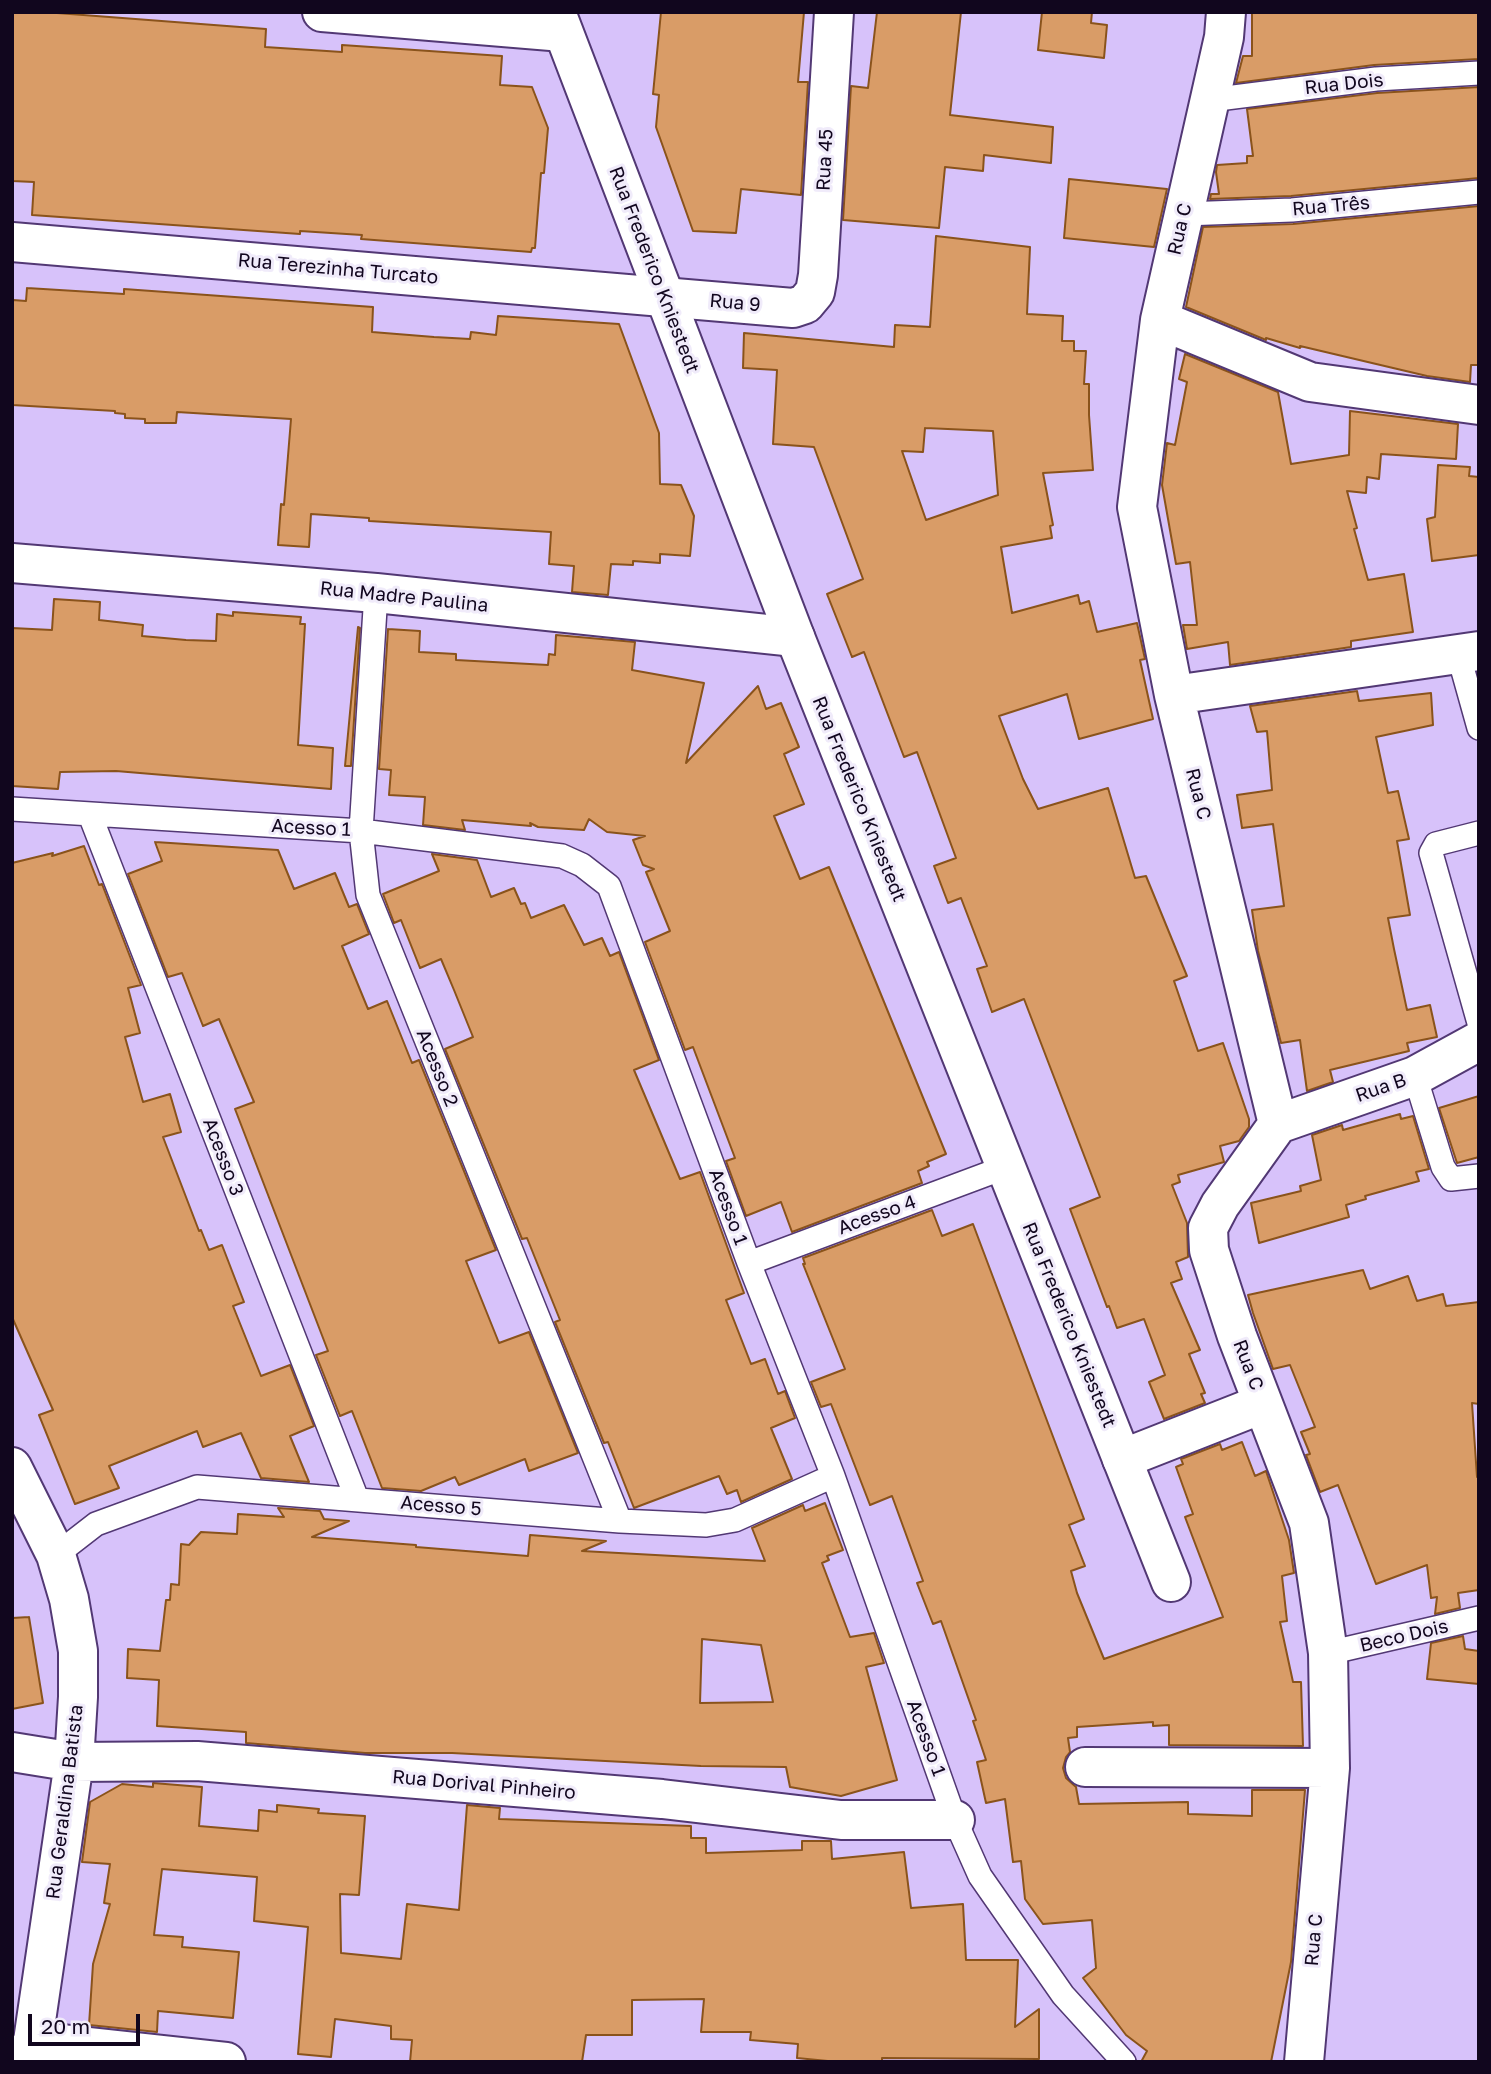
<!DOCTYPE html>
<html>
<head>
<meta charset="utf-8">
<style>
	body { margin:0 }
	#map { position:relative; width:1491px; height:2074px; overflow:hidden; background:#d7c2fa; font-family:"Golos Text",sans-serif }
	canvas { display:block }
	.frame { position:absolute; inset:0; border:14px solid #11061e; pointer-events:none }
	.scale { position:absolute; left:28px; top:2014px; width:112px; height:32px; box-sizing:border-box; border:4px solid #11061e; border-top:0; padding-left:9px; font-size:21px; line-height:24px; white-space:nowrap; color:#11061e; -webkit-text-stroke:5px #f0ebfa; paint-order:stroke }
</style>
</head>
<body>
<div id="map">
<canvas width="1491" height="2074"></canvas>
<div class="frame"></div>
<div class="scale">20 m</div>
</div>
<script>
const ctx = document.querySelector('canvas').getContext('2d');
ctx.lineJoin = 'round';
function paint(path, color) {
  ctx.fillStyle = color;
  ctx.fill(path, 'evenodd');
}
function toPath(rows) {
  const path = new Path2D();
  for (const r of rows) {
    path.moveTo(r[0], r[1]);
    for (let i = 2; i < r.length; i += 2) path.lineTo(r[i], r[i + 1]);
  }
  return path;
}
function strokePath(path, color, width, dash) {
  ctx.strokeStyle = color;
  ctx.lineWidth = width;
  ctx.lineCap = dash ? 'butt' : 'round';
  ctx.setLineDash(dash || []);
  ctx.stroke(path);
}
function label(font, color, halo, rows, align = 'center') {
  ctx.font = font + ' "Golos Text",sans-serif';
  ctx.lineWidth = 6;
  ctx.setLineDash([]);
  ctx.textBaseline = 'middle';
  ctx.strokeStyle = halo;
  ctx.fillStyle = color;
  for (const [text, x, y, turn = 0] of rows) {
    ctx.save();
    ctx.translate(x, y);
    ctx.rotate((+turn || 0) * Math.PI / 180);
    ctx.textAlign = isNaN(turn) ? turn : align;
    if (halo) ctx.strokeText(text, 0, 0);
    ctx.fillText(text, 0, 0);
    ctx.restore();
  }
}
const building = toPath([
	[12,12,44,12,266,29,265,47,342,52,342,45,502,56,500,85,532,87,548,128,544,173,541,173,535,248,532,248,531,252,361,239,362,235,300,231,300,234,32,215,34,182,12,181,12,12],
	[661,12,804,12,798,82,808,82,801,195,741,189,736,233,693,231,656,127,659,95,653,94,661,12],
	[877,12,961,12,950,115,1053,127,1051,163,984,155,983,171,945,167,939,228,843,220,851,86,868,88,877,12],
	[1042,12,1092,12,1091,23,1107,25,1104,58,1038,50,1042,12],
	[1252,12,1479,12,1479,59,1374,65,1236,83,1243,56,1252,56,1252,12],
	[1479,87,1479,178,1291,196,1210,199,1211,194,1219,194,1216,172,1217,165,1247,163,1247,156,1253,156,1247,109,1377,93,1479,87],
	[1069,179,1167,189,1154,247,1064,238,1069,179],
	[1479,206,1479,365,1471,365,1470,382,1427,376,1300,346,1300,348,1266,338,1266,340,1186,307,1203,227,1293,224,1479,206],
	[936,236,1030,247,1027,314,1063,316,1062,341,1074,341,1074,351,1086,351,1084,384,1089,384,1089,415,1093,470,1043,473,1053,525,1050,526,1052,538,1001,547,1012,613,1078,595,1080,604,1089,601,1097,632,1137,623,1145,659,1140,660,1153,719,1079,739,1067,694,999,716,1023,779,1038,809,1108,788,1135,878,1146,876,1187,976,1174,981,1198,1051,1223,1043,1249,1119,1249,1127,1239,1141,1220,1146,1224,1162,1178,1175,1180,1182,1172,1185,1187,1223,1188,1257,1176,1262,1182,1279,1171,1283,1200,1350,1189,1354,1205,1393,1201,1394,1205,1403,1164,1419,1149,1382,1165,1375,1144,1319,1117,1328,1109,1306,1107,1307,1070,1209,1100,1197,1024,999,992,1012,977,969,987,966,961,898,948,903,934,866,956,858,917,752,904,757,864,652,852,657,827,594,863,579,814,447,773,444,777,370,743,368,744,333,894,347,895,325,930,327,936,236],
	[925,428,993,431,998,495,926,520,902,451,923,452,925,428],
	[27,288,124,294,124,289,373,307,372,332,434,337,470,339,471,332,496,335,498,316,619,324,659,433,660,484,681,485,694,516,690,556,660,554,660,563,633,561,633,565,611,564,608,595,572,592,574,566,549,564,551,532,369,521,369,518,311,514,309,547,278,545,281,504,284,505,291,419,177,412,176,423,145,423,145,419,125,418,125,414,115,413,115,411,12,405,13,300,26,301,27,288],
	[1185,354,1278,392,1291,464,1349,455,1350,411,1458,424,1456,459,1381,454,1379,479,1367,477,1366,493,1347,491,1357,528,1354,529,1368,580,1404,574,1413,632,1351,641,1351,647,1230,665,1228,642,1187,649,1183,625,1197,625,1190,562,1176,564,1162,485,1167,443,1175,445,1187,382,1179,379,1185,354],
	[1438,465,1470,467,1469,476,1479,477,1479,555,1432,561,1427,519,1435,517,1438,465],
	[54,599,100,602,99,620,143,625,142,636,186,640,216,641,217,614,233,616,233,612,301,617,300,624,305,624,298,745,333,748,331,789,116,771,60,772,58,789,12,786,12,628,52,630,54,599],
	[358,627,360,628,351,766,345,766,358,627],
	[388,629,420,631,419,652,456,654,456,660,548,665,549,654,555,655,556,635,635,642,632,670,704,683,686,763,758,686,766,709,781,703,799,747,784,754,804,804,774,816,800,879,829,867,946,1154,927,1162,929,1166,918,1171,922,1183,792,1232,781,1202,746,1216,726,1161,735,1158,693,1047,685,1050,645,942,670,931,646,872,654,869,643,865,633,840,645,836,607,832,589,819,584,830,538,827,530,823,531,826,462,820,465,830,423,825,425,797,389,795,391,770,379,769,388,629],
	[1357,691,1359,701,1431,693,1433,725,1376,737,1388,793,1398,791,1409,839,1397,841,1410,915,1388,918,1394,949,1407,1010,1430,1005,1437,1037,1407,1043,1409,1051,1330,1070,1333,1082,1307,1091,1300,1040,1281,1043,1258,951,1252,910,1284,906,1273,824,1242,828,1237,795,1272,790,1267,731,1257,732,1250,706,1357,691],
	[155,842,278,850,294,889,335,873,349,907,357,904,369,934,342,946,368,1009,387,1001,412,1063,419,1060,496,1250,466,1261,499,1343,529,1332,578,1453,529,1471,525,1459,459,1485,455,1477,421,1491,382,1488,352,1411,340,1416,316,1355,328,1351,235,1109,254,1102,219,1019,203,1026,182,973,168,977,128,874,162,861,155,842],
	[84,846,99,885,102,884,141,985,128,988,140,1033,125,1037,143,1102,170,1094,181,1132,163,1137,199,1231,201,1230,209,1250,222,1245,244,1302,233,1306,261,1376,290,1365,314,1426,290,1436,309,1482,261,1478,241,1433,203,1447,197,1431,109,1466,119,1488,75,1504,39,1415,53,1410,12,1317,12,863,53,853,52,856,84,846],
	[432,854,477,860,491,897,514,888,521,904,525,903,531,918,564,905,584,945,602,938,610,956,619,952,659,1060,634,1070,680,1179,700,1172,744,1293,726,1300,751,1364,765,1359,778,1394,785,1391,795,1418,771,1428,792,1479,741,1502,737,1490,727,1494,719,1476,634,1508,608,1442,604,1443,555,1322,560,1320,527,1238,522,1239,445,1049,473,1037,454,990,441,959,420,968,401,920,394,923,383,894,439,871,432,854],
	[1479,1096,1479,1157,1457,1163,1439,1108,1479,1096],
	[1400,1114,1401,1119,1413,1116,1429,1169,1416,1172,1419,1181,1365,1196,1366,1199,1346,1205,1349,1217,1259,1243,1251,1203,1301,1191,1300,1186,1321,1180,1312,1135,1342,1125,1343,1130,1400,1114],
	[932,1210,942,1236,973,1224,1084,1519,1069,1525,1085,1566,1071,1571,1077,1593,1104,1659,1223,1617,1185,1517,1193,1514,1176,1467,1183,1464,1181,1459,1220,1444,1222,1450,1242,1442,1255,1476,1266,1471,1289,1540,1294,1573,1282,1576,1287,1621,1280,1622,1293,1682,1301,1682,1303,1746,1169,1745,1169,1725,1153,1726,1153,1722,1077,1727,1077,1737,1068,1738,1070,1752,1066,1757,1063,1768,1066,1778,1076,1787,1079,1804,1188,1802,1188,1814,1252,1816,1252,1790,1305,1790,1291,1962,1271,2062,1141,2062,1147,2051,1126,2035,1083,1978,1096,1968,1092,1920,1043,1924,1025,1899,1021,1861,1013,1862,1005,1799,986,1803,977,1762,986,1760,973,1721,976,1720,941,1621,933,1624,917,1583,923,1581,892,1496,870,1505,831,1404,821,1407,811,1382,845,1369,803,1264,805,1264,803,1258,932,1210],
	[1363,1270,1370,1289,1408,1276,1417,1301,1443,1294,1446,1306,1479,1302,1479,1404,1472,1403,1477,1477,1479,1477,1479,1590,1458,1593,1460,1608,1435,1614,1437,1597,1431,1598,1427,1565,1376,1584,1338,1485,1320,1492,1306,1455,1310,1454,1301,1432,1315,1427,1290,1365,1273,1369,1253,1313,1248,1295,1363,1270],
	[825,1503,843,1550,827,1556,829,1560,822,1563,850,1637,874,1633,884,1663,866,1667,897,1780,841,1796,790,1787,786,1767,701,1766,452,1753,365,1753,246,1743,246,1732,157,1726,159,1680,127,1678,128,1649,160,1651,166,1600,170,1600,171,1584,179,1585,181,1544,189,1545,201,1532,237,1534,238,1514,284,1517,278,1508,320,1511,324,1519,349,1521,312,1537,416,1545,416,1547,528,1556,530,1535,606,1541,582,1551,765,1561,752,1528,803,1505,805,1511,825,1503],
	[702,1639,761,1645,773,1702,700,1703,702,1639],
	[29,1617,43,1703,12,1709,12,1618,29,1617],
	[1463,1636,1465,1649,1479,1651,1479,1684,1427,1679,1431,1643,1463,1636],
	[153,1783,202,1787,199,1826,258,1831,259,1810,277,1812,277,1805,319,1809,318,1813,365,1816,359,1895,340,1894,341,1953,401,1959,407,1904,459,1910,467,1805,500,1808,499,1819,691,1826,691,1838,706,1838,706,1853,802,1850,802,1841,831,1841,832,1859,904,1852,911,1908,963,1904,966,1960,1018,1960,1015,2027,1039,2009,1039,2059,882,2058,882,2062,838,2062,797,2058,798,2044,750,2040,751,2032,701,2032,704,1999,632,2000,632,2035,586,2035,582,2062,410,2062,412,2040,391,2039,391,2026,335,2019,331,2057,298,2054,308,1927,254,1921,257,1877,162,1869,154,1935,183,1937,182,1947,239,1952,233,2018,158,2011,157,2032,89,2025,93,1964,110,1904,104,1903,110,1864,82,1862,90,1802,122,1784,153,1787,153,1783]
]);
paint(building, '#d99c67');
strokePath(building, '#8a531b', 2);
const service = toPath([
	[1210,100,1376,79,1479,73],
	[1184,214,1292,210,1479,192],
	[376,593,361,831,368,895,620,1521],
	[1458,653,1479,728],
	[12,809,361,831,562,856,582,865,609,886,749,1263,833,1476,955,1820,980,1876,1063,1995,1124,2062],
	[90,815,357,1499],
	[1479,833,1436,844,1431,853,1479,1023],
	[1415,1076,1443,1167,1451,1179,1479,1176],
	[749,1263,1006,1167],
	[56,1555,96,1524,197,1487,620,1521,706,1525,735,1520,833,1476],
	[1328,1653,1479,1618]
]);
const minor = toPath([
	[322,12,563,32],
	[1226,12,1224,37,1160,320,1137,507,1174,695,1278,1124,1220,1205,1208,1228,1209,1250,1237,1336,1309,1523,1328,1653,1330,1768,1304,2062],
	[12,242,793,308,805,304,815,292,818,275,834,12],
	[1160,320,1310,382,1479,405],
	[12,563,376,593,795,637],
	[1174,695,1479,651],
	[1278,1124,1415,1076,1479,1041],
	[1122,1459,1262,1404],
	[12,1467,56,1555,69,1599,78,1651,78,1697,74,1762,33,2041,22,2062],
	[12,1752,74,1762,197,1761,662,1799,841,1820,955,1820],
	[1085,1767,1330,1768],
	[33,2041,226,2062]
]);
const tertiary = toPath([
	[556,12,795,637,1171,1582]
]);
strokePath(service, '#523874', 26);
strokePath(minor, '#523874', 42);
strokePath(tertiary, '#523874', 42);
strokePath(service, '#fff', 23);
strokePath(minor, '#fff', 38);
strokePath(tertiary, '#fff', 38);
label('19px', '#11061e', '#f0ebfa', [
	["Rua Dois",1344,84,-6],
	["Rua 45",825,160,-87],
	["Rua Três",1331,206,-5],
	["Rua C",1180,229,-77],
	["Rua Terezinha Turcato",338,269,5],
	["Rua Frederico Kniestedt",654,270,69],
	["Rua 9",735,303,5],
	["Rua Madre Paulina",404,597,6],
	["Rua C",1198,794,76],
	["Rua Frederico Kniestedt",859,799,68],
	["Acesso 1",311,828,3],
	["Acesso 2",437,1068,68],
	["Rua B",1381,1088,-19],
	["Acesso 3",223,1157,69],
	["Acesso 1",728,1207,70],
	["Acesso 4",877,1215,-20],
	["Rua Frederico Kniestedt",1069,1325,68],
	["Rua C",1248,1365,69],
	["Acesso 5",441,1506,5],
	["Beco Dois",1404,1636,-13],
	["Acesso 1",926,1738,70],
	["Rua Dorival Pinheiro",484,1785,5],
	["Rua Geraldina Batista",65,1802,-83],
	["Rua C",1314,1940,-85]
]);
</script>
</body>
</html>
